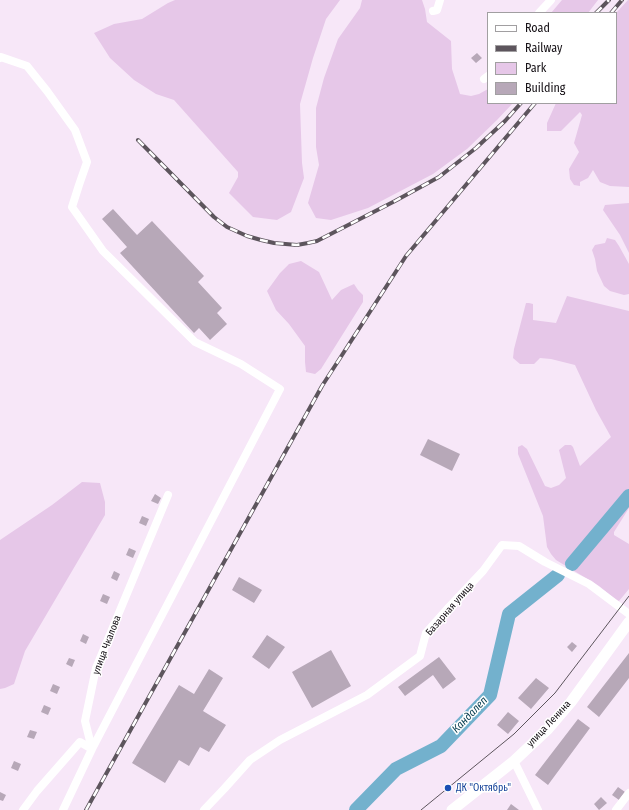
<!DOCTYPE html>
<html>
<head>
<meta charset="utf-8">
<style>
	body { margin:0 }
	#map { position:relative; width:629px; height:810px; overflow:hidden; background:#f7e7f8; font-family:"Fira Sans Condensed",sans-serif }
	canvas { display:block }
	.legend { position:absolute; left:487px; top:12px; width:130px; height:92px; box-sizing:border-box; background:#fff; border:1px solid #a19fa1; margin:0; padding:5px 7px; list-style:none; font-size:12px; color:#140f14 }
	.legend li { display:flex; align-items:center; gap:8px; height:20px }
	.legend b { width:20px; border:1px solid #a19fa1 }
</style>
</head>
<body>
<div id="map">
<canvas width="629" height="810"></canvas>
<ul class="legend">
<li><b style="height:5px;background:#fff"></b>Road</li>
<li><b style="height:5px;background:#5d555d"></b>Railway</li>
<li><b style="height:11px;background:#e6c7e8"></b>Park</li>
<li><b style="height:11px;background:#b7a8b8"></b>Building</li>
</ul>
</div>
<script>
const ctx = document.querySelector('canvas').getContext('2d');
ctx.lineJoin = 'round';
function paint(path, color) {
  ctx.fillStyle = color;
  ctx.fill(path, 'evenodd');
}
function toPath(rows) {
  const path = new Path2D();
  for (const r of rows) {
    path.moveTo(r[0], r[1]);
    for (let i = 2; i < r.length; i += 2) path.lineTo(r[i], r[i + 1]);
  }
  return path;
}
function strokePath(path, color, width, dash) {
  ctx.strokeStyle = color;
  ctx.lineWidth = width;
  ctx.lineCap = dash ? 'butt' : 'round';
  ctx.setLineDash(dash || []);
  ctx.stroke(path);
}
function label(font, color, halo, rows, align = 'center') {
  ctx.font = font + ' "Fira Sans Condensed",sans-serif';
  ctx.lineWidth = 3;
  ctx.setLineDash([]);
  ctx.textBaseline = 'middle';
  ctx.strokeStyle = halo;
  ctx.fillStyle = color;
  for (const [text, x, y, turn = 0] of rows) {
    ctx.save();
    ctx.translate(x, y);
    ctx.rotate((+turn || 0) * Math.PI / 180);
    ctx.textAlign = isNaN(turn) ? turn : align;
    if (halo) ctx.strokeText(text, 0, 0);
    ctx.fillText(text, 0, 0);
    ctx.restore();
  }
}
paint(toPath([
	[175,0,340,0,326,19,313,58,300,104,302,163,304,178,291,212,277,220,253,217,229,193,238,177,238,172,174,100,156,94,134,80,110,58,94,33,114,24,142,19,168,3],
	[362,0,422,0,425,9,427,22,451,41,452,69,460,94,471,96,479,94,488,89,488,103,513,103,497,120,467,149,433,174,368,208,331,220,316,218,308,203,319,165,316,147,316,108,324,78,338,39,360,8],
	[562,0,598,0,588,13,551,13],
	[628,0,629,0,629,187,610,186,600,182,593,170,588,178,580,182,580,186,574,185,570,179,569,169,579,152,574,143,582,115,580,112,561,131,547,131,547,123,556,103,616,103,616,13],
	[629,203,629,253,620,235,603,210,605,205],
	[607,238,615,240,619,246,629,264,629,294,624,295,610,291,604,286,597,271,595,259,592,250,595,245,605,243],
	[301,261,319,272,332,300,341,290,354,284,358,290,363,295,363,302,321,369,315,374,306,372,305,362,305,346,289,324,276,310,267,291,280,273,289,264],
	[567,296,629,311,629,508,614,532,614,535,629,544,629,589,619,601,616,600,599,586,556,560,551,554,547,547,543,516,518,454,518,447,522,445,527,449,545,486,551,488,559,485,566,478,559,450,565,445,571,445,573,447,580,466,611,437,596,410,575,365,551,359,540,358,534,364,520,364,513,358,514,349,526,303,529,303,533,304,533,320,556,323],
	[82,482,100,483,105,502,105,515,25,651,14,684,5,688,0,689,0,540,52,505]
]), '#e6c7e8');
strokePath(toPath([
	[572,564,629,496],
	[356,810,396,769,441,746,490,695,509,614,558,575]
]), '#73b1cd', 14);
paint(toPath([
	[477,53,482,58,476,63,471,58],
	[113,209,137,235,152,221,204,276,198,282,222,308,217,313,227,324,210,340,199,328,194,333,120,253,127,247,102,219],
	[428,439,460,454,452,471,420,455],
	[155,494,161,498,158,504,151,501],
	[142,516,149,519,146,526,139,523],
	[129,548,136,551,133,558,126,555],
	[114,571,120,574,117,581,111,578],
	[239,577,262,590,254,603,232,590],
	[103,594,110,597,107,604,100,601],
	[83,634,89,637,86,644,80,641],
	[267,635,285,647,269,669,252,657],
	[572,642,577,646,572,652,567,647],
	[331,650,351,686,312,708,292,672],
	[629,653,629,678,599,717,587,707],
	[439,657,456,679,443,689,433,675,405,696,398,687],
	[69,658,75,660,72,667,66,664],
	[209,669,223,678,203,711,226,725,209,752,200,747,189,766,179,760,165,783,132,763,179,685,194,694],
	[536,678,549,688,531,709,518,698],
	[53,684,60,687,57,694,50,691],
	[44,705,51,708,48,715,41,712],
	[508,712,519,721,508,734,497,725],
	[578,719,590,728,548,785,535,775],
	[30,730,37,732,34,739,27,737],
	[14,761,21,764,18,771,11,768],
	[618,787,625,792,619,800,612,795],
	[0,792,6,795,3,801,0,800],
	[601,797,607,803,599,810,594,804],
	[511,804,519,810,507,810]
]), '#b7a8b8');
strokePath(toPath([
	[433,11,437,10,440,0],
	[539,13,551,0],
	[0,58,1,57,27,66,47,91,75,130,87,162,79,185,72,207,103,251,195,342,241,364,280,389,92,749,63,810],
	[484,79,488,76],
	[514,761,538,810],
	[23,810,37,791,80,742,92,749,85,721,96,668,168,495],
	[204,810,224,789,250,760,280,740,367,695,420,656,426,633,450,606,483,571,502,545,519,546,545,562,589,584,629,614],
	[616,810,629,793]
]), '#fff', 8);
strokePath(toPath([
	[452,810,514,761,548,729,571,702,629,622]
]), '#fff', 11);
strokePath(toPath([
	[421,810,514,734,555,693,629,596]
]), '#5d555d', 1);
const rail = toPath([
	[596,13,609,0],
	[611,13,622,0],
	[138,140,214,217,227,227,247,236,261,240,274,243,297,245,308,243,317,241,395,201,439,177,476,148,505,121,521,103],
	[86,810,322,386,406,256,535,103]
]);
strokePath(rail, '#5d555d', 4);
strokePath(rail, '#fff', 2.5, [8]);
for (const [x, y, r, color] of [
	[448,788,4,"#1a4fb4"]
]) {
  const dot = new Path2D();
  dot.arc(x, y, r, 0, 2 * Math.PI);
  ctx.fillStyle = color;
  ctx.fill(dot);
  strokePath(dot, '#fff', 1.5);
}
label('10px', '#140f14', '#fff', [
	["Базарная улица",450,609,-49],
	["улица Чкалова",107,645,-69],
	["улица Ленина",549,724,-47]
]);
label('10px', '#164399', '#fff', [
	["ДК \"Октябрь\"",456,788]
], 'left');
label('italic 11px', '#00394c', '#fff', [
	["Кандалеп",470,715,-46]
]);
</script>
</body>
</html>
